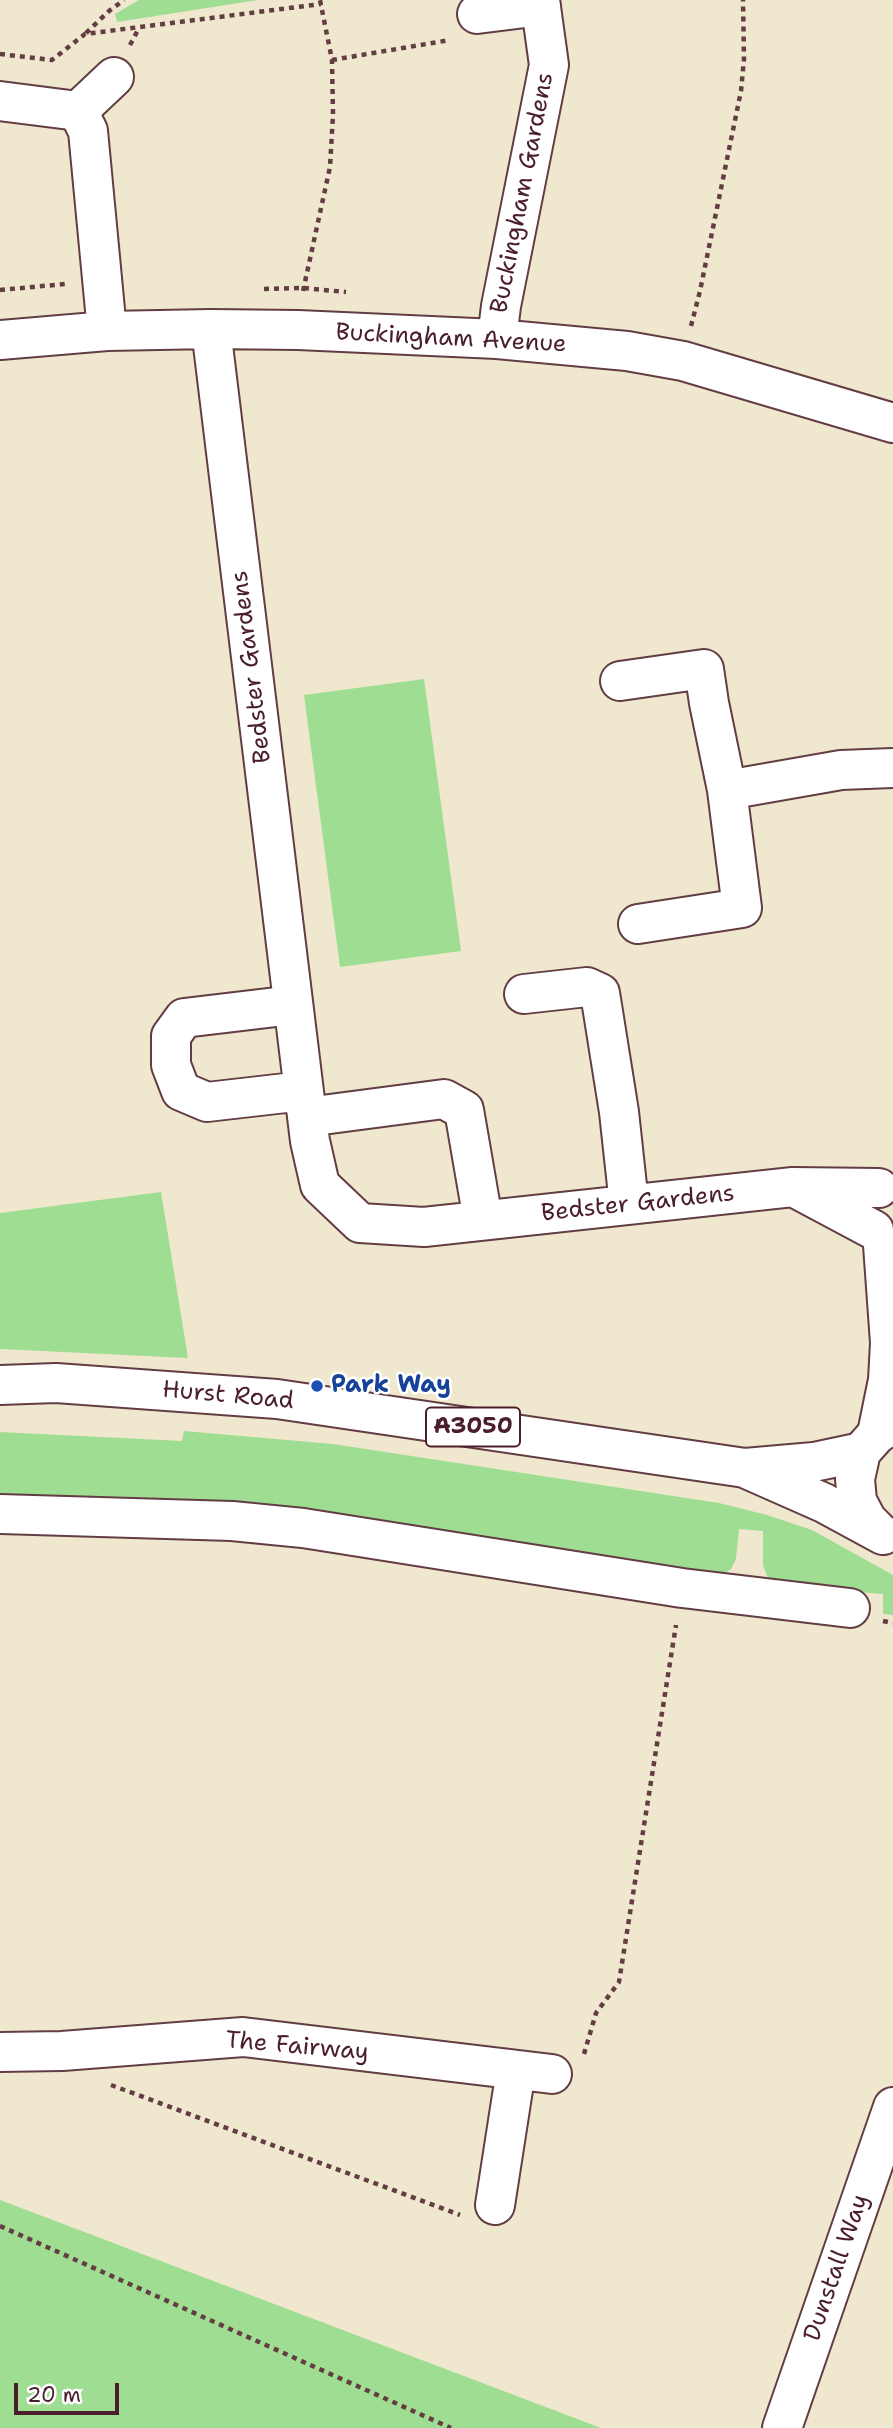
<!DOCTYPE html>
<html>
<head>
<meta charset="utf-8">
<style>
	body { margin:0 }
	#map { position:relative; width:893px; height:2428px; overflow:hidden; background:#efe8ce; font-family:"Shantell Sans",sans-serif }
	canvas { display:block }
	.scale { position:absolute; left:14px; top:2383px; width:105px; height:32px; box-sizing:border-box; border:4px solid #4a1f2b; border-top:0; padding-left:9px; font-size:21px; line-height:24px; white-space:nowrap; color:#4a1f2b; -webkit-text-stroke:5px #fff; paint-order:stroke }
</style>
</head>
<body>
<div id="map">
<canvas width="893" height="2428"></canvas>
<div class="scale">20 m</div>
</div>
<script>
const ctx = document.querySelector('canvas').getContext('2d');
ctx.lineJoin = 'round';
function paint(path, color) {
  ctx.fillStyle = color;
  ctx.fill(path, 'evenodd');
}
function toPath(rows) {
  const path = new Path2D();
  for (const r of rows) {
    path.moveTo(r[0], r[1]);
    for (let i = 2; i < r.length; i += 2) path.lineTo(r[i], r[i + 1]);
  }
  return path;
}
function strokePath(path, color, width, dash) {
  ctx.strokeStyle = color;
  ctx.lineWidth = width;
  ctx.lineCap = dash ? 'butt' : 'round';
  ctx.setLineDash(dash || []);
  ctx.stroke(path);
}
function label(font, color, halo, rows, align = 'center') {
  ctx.font = font + ' "Shantell Sans",sans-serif';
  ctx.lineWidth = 5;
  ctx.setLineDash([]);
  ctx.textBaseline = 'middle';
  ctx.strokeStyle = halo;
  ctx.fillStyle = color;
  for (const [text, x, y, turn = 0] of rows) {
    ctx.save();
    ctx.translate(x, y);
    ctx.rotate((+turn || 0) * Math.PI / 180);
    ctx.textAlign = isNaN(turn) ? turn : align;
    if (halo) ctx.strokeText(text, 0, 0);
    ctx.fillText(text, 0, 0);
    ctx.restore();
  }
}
paint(toPath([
	[139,0,258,0,117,22,115,14],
	[424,679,461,951,340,967,304,695],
	[161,1192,188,1358,0,1349,0,1213],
	[184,1431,333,1444,719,1503,767,1515,812,1530,893,1575,893,1615,883,1614,883,1594,787,1586,776,1583,767,1576,763,1565,763,1531,739,1529,736,1559,731,1569,722,1575,0,1498,0,1432,182,1441],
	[0,2200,601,2428,0,2428]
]), '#9fdd92');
const minor = toPath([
	[477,14,541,6],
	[0,101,78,111,88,131,107,331],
	[78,111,114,77],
	[211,329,310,1141,320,1185,360,1223,424,1227,793,1187,879,1188],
	[497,339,501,306,549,65,540,0],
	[0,340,107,331,211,329,298,330,497,339,627,351,683,361,893,423],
	[620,681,704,669,709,703,727,790,742,908,638,924],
	[727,790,841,770,893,768],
	[524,994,587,987,600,993,619,1112,629,1204],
	[293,1005,184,1018,171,1036,171,1065,181,1091,207,1102,303,1091],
	[307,1117,444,1099,464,1110,483,1220],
	[799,1190,874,1230],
	[877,1434,888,1380,890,1343,883,1245],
	[0,1514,232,1521,303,1528,682,1588,850,1608],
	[0,2052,62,2051,243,2037,552,2074],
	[495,2205,516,2070],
	[782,2428,893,2107]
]);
const major = toPath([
	[0,1385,56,1383,277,1399,745,1468,814,1462,861,1452],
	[747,1469,824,1503,883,1535],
	[881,1534,867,1520,857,1501,855,1479,861,1452,877,1434,893,1424]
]);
strokePath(minor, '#633d43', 42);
strokePath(major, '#633d43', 42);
strokePath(toPath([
	[86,33,109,11,124,0],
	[130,45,139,28],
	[0,54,52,60,85,34,321,4],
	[332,60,450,40],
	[264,289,303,288,346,292],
	[0,290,65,284],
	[303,291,330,167,333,115,332,60,320,0],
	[691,326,700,291,741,91,744,59,743,0],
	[883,1621,893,1623],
	[584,2054,596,2013,619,1982,676,1625],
	[111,2085,460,2215],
	[0,2226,451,2428]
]), '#633d43', 4.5, [5, 5]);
strokePath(minor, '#fff', 38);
strokePath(major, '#fff', 38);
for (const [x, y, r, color] of [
	[317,1386,7,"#1a4fb4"]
]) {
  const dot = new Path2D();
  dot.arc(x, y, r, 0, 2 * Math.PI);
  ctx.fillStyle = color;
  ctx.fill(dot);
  strokePath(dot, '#fff', 2.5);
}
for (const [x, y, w] of [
	[473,1427,94]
]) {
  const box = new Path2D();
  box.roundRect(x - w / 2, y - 19.5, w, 39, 5);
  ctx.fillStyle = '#fff';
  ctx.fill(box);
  strokePath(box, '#4a1f2b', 2);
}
label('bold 23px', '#4a1f2b', null, [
	["A3050",473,1427]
]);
label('24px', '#4a1f2b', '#fff', [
	["Buckingham Gardens",523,193,-79],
	["Buckingham Avenue",451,339,3],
	["Bedster Gardens",252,667,-97],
	["Bedster Gardens",638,1204,-6],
	["Hurst Road",228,1396,5],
	["The Fairway",297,2047,5],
	["Dunstall Way",837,2268,-71]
]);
label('bold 24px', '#164399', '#fff', [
	["Park Way",331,1386]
], 'left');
</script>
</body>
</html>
